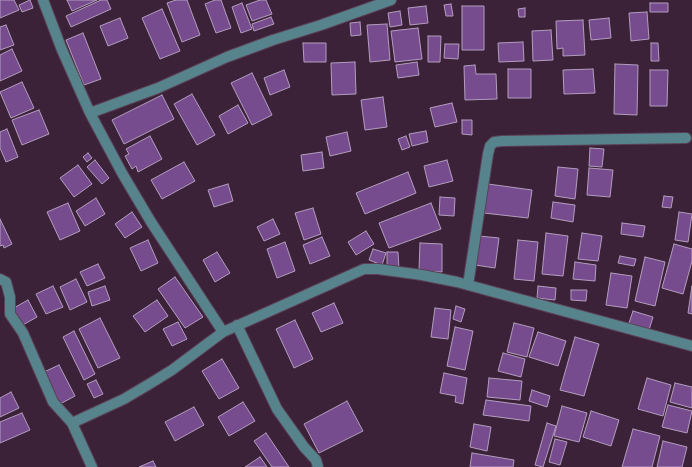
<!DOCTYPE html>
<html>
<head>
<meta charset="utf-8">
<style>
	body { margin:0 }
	canvas { display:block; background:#3c2238 }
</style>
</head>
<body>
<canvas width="692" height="467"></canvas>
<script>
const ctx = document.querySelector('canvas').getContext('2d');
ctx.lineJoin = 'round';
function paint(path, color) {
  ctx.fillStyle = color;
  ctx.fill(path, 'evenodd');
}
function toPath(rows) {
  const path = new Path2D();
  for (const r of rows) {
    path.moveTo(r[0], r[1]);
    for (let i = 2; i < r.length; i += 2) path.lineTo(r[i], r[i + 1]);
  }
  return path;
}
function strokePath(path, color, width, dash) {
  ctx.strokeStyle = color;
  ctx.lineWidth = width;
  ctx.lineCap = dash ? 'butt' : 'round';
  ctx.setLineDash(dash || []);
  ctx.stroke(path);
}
const building = toPath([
	[0,0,14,0,19,10,0,18,0,0],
	[30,0,33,8,22,12,19,5,30,0],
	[67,0,97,0,72,11,67,0],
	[101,0,107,0,111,9,71,27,66,16,101,0],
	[176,0,187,0,200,35,182,42,167,3,176,0],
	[215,0,221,0,231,28,216,33,205,4,215,0],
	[260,0,266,0,272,14,252,21,246,5,260,0],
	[242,3,252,29,241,33,232,7,242,3],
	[650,3,668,3,668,12,650,12,650,3],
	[451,4,453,16,446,16,444,5,451,4],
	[426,6,428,23,410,25,408,8,426,6],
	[462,6,484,6,484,50,462,50,462,6],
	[525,8,525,17,519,17,518,9,525,8],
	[162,9,180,51,160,59,142,18,162,9],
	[400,11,402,25,390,27,388,13,400,11],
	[647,12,649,39,631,41,629,13,647,12],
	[271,17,274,24,254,31,252,24,271,17],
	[120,18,128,38,108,46,100,26,120,18],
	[609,18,611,38,591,40,589,20,609,18],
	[583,20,585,55,563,56,563,48,557,49,556,21,583,20],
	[360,22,361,35,351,36,350,23,360,22],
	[387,24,390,60,370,62,367,25,387,24],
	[6,25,14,45,0,50,0,27,6,25],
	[418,28,422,59,395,62,391,31,418,28],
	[551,30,553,60,533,61,532,31,551,30],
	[83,33,101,79,84,85,66,40,83,33],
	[428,36,441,36,440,62,428,62,428,36],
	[523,42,524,61,499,62,498,43,523,42],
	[303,43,326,43,326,62,304,62,303,43],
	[651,43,658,43,659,61,651,61,651,43],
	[445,44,459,44,458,59,444,58,445,44],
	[12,49,22,71,0,81,0,55,12,49],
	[355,62,356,94,332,95,331,63,355,62],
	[417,62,419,75,398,78,396,65,417,62],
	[615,64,638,65,637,115,614,114,615,64],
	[475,65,476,74,496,74,497,99,465,100,464,66,475,65],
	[508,69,531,69,531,98,508,98,508,69],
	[593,69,595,93,564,94,563,70,593,69],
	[284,70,290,87,270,95,264,78,284,70],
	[650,70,668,70,667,106,650,106,650,70],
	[252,73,272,115,252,125,231,83,252,73],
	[22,82,34,108,11,118,0,92,22,82],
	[192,94,215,135,197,145,174,104,192,94],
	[162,95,174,119,124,144,112,120,162,95],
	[383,97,387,127,365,130,361,100,383,97],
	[452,103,457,122,435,127,430,108,452,103],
	[238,105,248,123,228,134,219,116,238,105],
	[39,110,49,134,22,145,12,120,39,110],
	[462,120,472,120,472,135,462,134,462,120],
	[7,129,18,157,6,162,0,148,0,132,7,129],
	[426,131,428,142,412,146,409,134,426,131],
	[347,132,351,151,330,156,326,137,347,132],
	[150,136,162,159,138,172,136,166,132,169,125,156,129,154,126,149,150,136],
	[406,136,410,147,402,150,398,139,406,136],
	[590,148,604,149,602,167,589,166,590,148],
	[322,152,324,168,303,171,301,155,322,152],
	[88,153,92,158,87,162,83,157,88,153],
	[95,160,109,178,102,184,87,167,95,160],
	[447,160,453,181,429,187,424,166,447,160],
	[184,162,195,181,162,199,151,180,184,162],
	[78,165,92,184,74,197,60,178,78,165],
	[558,167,578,169,575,199,555,196,558,167],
	[589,168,613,170,610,197,587,195,589,168],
	[408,172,416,193,365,214,356,193,408,172],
	[228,184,233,201,214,207,208,190,228,184],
	[488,184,532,190,528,218,484,213,488,184],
	[664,196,673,197,671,208,662,207,664,196],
	[440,197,455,198,454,216,439,215,440,197],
	[96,198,105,214,85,226,76,211,96,198],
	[553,202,575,205,573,222,551,218,553,202],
	[68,203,80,231,60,240,47,212,68,203],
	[431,203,441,229,389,248,379,223,431,203],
	[313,208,321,234,304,240,295,213,313,208],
	[132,212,142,227,125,238,115,224,132,212],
	[679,212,692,214,688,242,675,240,679,212],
	[0,219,12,244,4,248,3,245,0,246,0,219],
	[273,219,280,234,264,241,257,227,273,219],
	[622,223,645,226,643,237,621,234,622,223],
	[366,231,374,244,356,255,348,242,366,231],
	[546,233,568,236,563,276,542,274,546,233],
	[582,233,602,236,598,261,578,259,582,233],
	[479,236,499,238,495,268,475,265,479,236],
	[322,237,330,256,310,264,303,245,322,237],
	[148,240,158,263,141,271,130,248,148,240],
	[518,240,538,242,534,281,514,279,518,240],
	[285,242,295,271,277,278,267,249,285,242],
	[420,243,442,244,442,272,419,271,420,243],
	[674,244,692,249,692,261,683,294,662,288,674,244],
	[373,249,386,253,382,265,369,260,373,249],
	[217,252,230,273,215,282,203,260,217,252],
	[387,252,398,252,399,269,387,269,387,252],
	[620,256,636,259,634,266,618,263,620,256],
	[645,257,665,262,655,306,635,301,645,257],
	[575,262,596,265,595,281,573,279,575,262],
	[98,264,105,278,87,286,80,272,98,264],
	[611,273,632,276,627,308,606,305,611,273],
	[175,277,203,317,185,328,158,289,175,277],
	[76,279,87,302,70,310,60,287,76,279],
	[53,286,63,307,46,314,36,294,53,286],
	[105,286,110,300,92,306,88,292,105,286],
	[538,286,556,288,555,300,537,298,538,286],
	[692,286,692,314,688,313,692,286],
	[571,290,587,290,586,301,571,300,571,290],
	[28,300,37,317,21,326,12,309,28,300],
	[157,300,168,316,145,332,133,316,157,300],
	[334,303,343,323,321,332,312,313,334,303],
	[456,306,465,309,461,322,453,319,456,306],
	[435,308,451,310,448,339,431,337,435,308],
	[633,311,653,317,649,330,629,323,633,311],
	[100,318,120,358,98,368,79,329,100,318],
	[295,320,313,359,294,368,276,329,295,320],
	[178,322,187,339,172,346,163,329,178,322],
	[514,323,534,328,527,357,507,352,514,323],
	[455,327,473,331,465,370,447,366,455,327],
	[74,331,95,374,84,380,63,337,74,331],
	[538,332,566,341,558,366,529,357,538,332],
	[575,337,599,344,584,396,560,390,575,337],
	[503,353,525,359,521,377,498,371,503,353],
	[222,359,239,388,219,399,202,371,222,359],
	[59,365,75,396,60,404,44,372,59,365],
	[444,373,467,378,463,404,455,402,456,396,440,393,444,373],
	[489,378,522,381,520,400,487,397,489,378],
	[647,378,671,385,663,416,638,409,647,378],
	[96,380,103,394,94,398,87,384,96,380],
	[675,383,692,387,692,408,670,402,675,383],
	[532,390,550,396,547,407,529,401,532,390],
	[11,392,19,408,0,417,0,398,11,392],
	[486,400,531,406,529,421,483,415,486,400],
	[347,401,363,431,319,453,304,424,347,401],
	[243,402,255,421,229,436,218,417,243,402],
	[668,405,692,411,687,433,662,427,668,405],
	[562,406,587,413,579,442,554,436,562,406],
	[194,407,204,425,175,441,165,422,194,407],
	[591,411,619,420,611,446,583,437,591,411],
	[22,413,30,430,0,443,0,422,22,413],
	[547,423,556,426,543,467,535,465,547,423],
	[474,424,491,427,487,451,470,447,474,424],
	[633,429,660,436,652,467,622,467,633,429],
	[266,433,289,467,272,467,254,441,266,433],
	[555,439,567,442,560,465,549,462,555,439],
	[663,441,687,447,682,467,657,467,663,441],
	[472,453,514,460,513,467,470,467,472,453],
	[260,457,267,467,245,467,260,457],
	[153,461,156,467,139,467,153,461]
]);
paint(building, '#774c8e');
strokePath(building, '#b29dbe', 1);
const minor = toPath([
	[43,0,62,50,90,113,122,173,151,222,223,332],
	[90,113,158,88,227,57,273,40,321,25,391,0],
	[0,279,6,282,10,297,10,314,23,333,53,402,72,423,92,467],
	[468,285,488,154,490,146,494,142,502,141,686,138],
	[237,325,277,409,304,447,316,460,318,467],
	[72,423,124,399,151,383,172,370,223,332,364,269,378,269,422,275,457,282,692,346]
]);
strokePath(minor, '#5a4156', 12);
strokePath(minor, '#57838d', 10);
</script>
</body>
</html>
